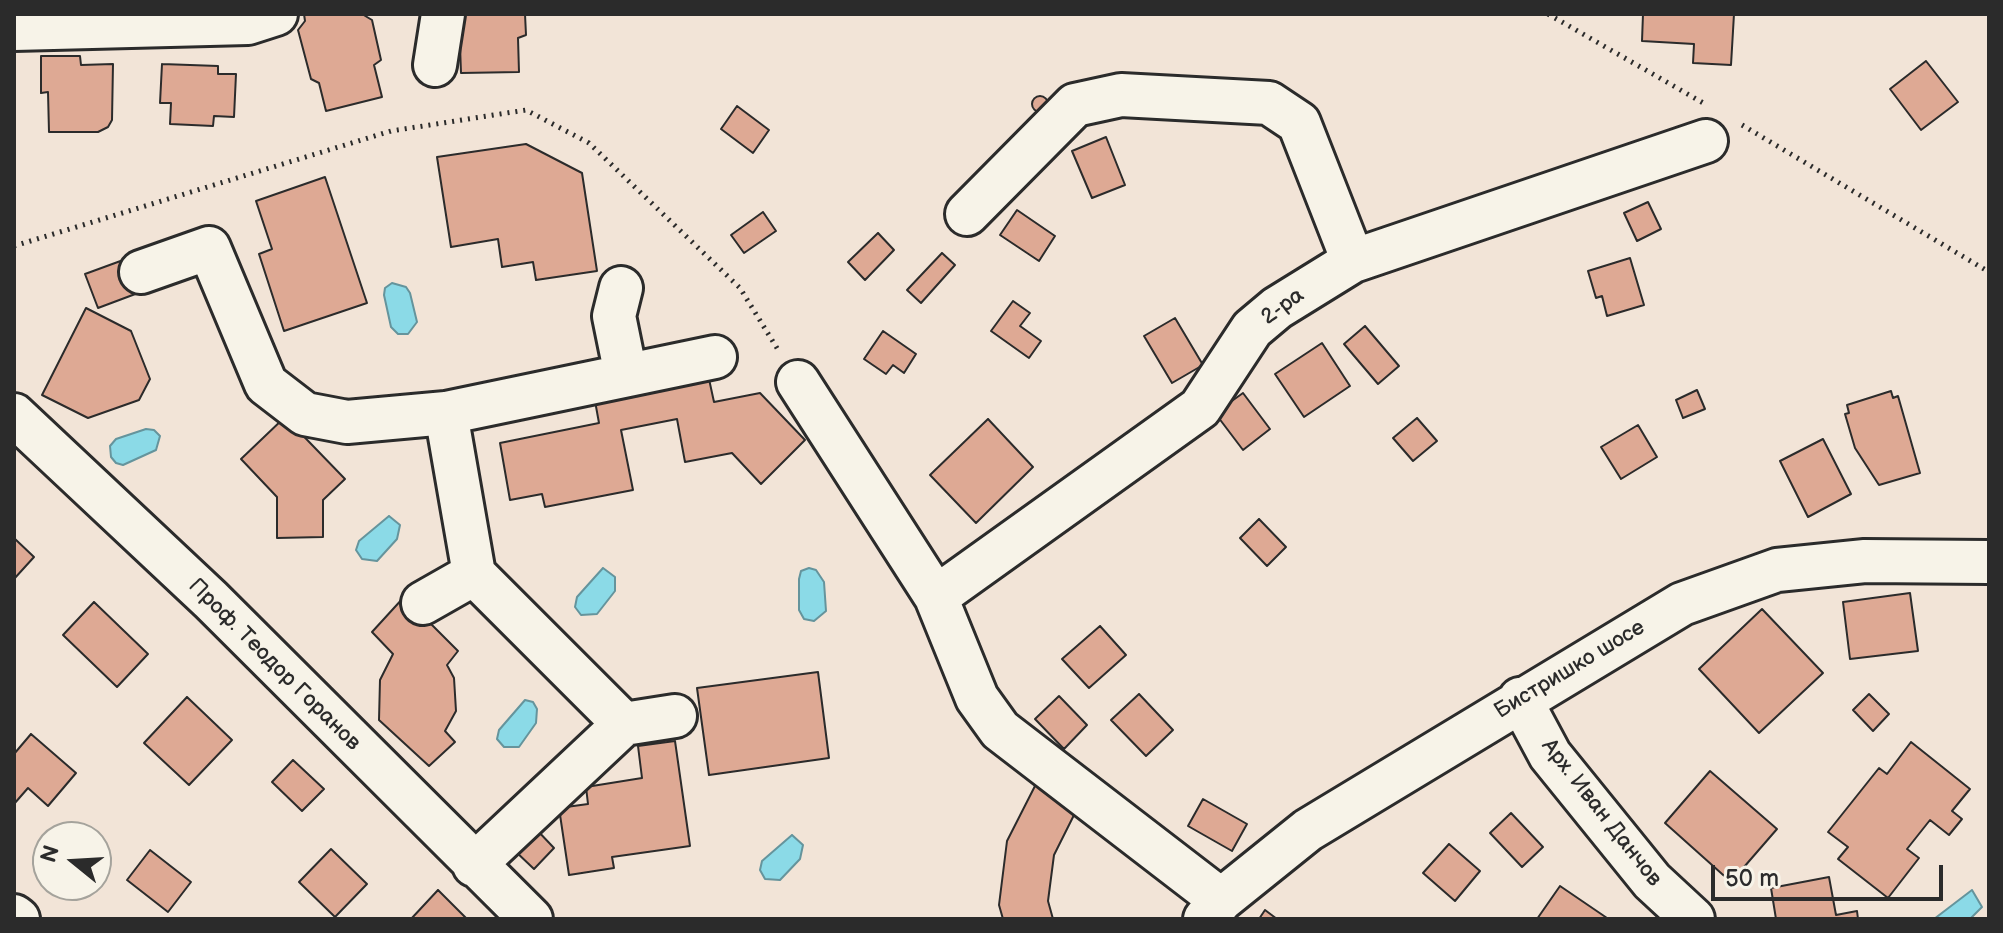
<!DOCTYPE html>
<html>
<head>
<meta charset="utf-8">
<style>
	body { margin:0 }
	#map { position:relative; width:2003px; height:933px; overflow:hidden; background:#f2e4d7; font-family:"Balsamiq Sans",sans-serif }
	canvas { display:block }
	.frame { position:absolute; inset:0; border:16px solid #2b2b2b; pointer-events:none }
	.north { position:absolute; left:32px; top:821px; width:80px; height:80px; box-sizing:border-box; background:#f7f3e8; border:2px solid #a5a39c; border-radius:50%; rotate:288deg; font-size:22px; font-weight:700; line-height:32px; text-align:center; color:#2b2b2b }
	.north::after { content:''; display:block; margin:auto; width:28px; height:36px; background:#2b2b2b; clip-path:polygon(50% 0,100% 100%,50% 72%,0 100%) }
	.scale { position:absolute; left:1711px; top:865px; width:232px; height:36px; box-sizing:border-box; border:4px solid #2b2b2b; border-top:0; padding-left:10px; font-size:24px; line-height:28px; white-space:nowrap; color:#2b2b2b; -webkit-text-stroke:6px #f7f3e8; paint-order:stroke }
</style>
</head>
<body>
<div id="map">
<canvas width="2003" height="933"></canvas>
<div class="frame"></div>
<div class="north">N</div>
<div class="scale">50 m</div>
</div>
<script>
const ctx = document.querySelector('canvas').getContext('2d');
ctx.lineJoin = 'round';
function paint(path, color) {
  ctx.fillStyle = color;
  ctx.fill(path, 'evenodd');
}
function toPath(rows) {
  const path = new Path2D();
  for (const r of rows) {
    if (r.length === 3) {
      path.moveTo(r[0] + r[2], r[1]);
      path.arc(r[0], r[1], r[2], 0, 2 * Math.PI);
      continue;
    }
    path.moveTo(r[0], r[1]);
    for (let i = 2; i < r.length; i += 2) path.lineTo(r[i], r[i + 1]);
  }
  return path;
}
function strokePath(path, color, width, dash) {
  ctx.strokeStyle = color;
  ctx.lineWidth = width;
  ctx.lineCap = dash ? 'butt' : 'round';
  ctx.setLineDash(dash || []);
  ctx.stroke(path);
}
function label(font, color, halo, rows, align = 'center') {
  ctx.font = font + ' "Balsamiq Sans",sans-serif';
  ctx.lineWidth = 6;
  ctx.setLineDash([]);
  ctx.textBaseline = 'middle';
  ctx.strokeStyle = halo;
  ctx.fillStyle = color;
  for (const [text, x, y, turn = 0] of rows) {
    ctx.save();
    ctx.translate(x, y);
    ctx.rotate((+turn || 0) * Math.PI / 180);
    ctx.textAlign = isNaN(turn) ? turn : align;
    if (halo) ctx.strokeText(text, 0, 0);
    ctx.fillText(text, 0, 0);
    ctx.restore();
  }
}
const water = toPath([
	[392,283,406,287,410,293,417,322,408,334,398,334,391,327,384,295,385,288,392,283],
	[146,429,154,430,160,436,156,450,123,465,116,463,111,457,110,446,116,439,146,429],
	[389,516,400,525,397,539,377,561,362,559,356,550,359,541,389,516],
	[603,568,615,577,615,591,597,614,581,615,575,607,577,597,603,568],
	[809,568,816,570,824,582,826,611,814,621,804,619,799,610,799,579,801,571,809,568],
	[525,700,533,702,537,709,536,723,519,747,504,747,497,739,499,730,525,700],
	[792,835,803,845,800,859,780,880,765,879,760,870,762,861,792,835],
	[1972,890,1982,907,1970,919,1934,919,1972,890]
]);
paint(water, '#8bdae7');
strokePath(water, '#65949c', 2);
const building = toPath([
	[304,14,362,14,372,20,381,60,374,65,382,97,326,111,319,83,311,79,298,30,305,21,304,14],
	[452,14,525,14,526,35,518,38,519,72,461,73,460,45,453,40,452,14],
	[1643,14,1734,14,1731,65,1693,63,1694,44,1642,41,1643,14],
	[41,56,80,56,81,65,113,64,112,120,108,127,98,132,49,132,48,92,41,93,41,56],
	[1926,61,1958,102,1921,130,1890,89,1926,61],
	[162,64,218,66,218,74,236,74,234,117,214,116,213,126,170,124,171,103,160,103,162,64],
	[1040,104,8],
	[737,106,769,130,753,153,721,129,737,106],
	[1106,137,1125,185,1092,198,1072,151,1106,137],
	[526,144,582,173,597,271,536,280,533,262,502,267,498,239,451,247,437,157,526,144],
	[325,177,367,303,284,331,259,254,272,249,256,201,325,177],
	[1648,202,1661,229,1637,241,1624,213,1648,202],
	[1017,210,1055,236,1039,261,1000,235,1017,210],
	[763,212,776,231,744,253,731,235,763,212],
	[878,233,894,250,865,280,848,262,878,233],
	[942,253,955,265,921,303,907,290,942,253],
	[1630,258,1644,305,1607,316,1602,296,1596,298,1588,271,1630,258],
	[126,259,138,293,98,308,85,274,126,259],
	[1013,301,1030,313,1020,326,1041,341,1029,358,991,331,1013,301],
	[86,308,131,331,150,379,139,400,88,418,42,395,86,308],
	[1175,318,1203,365,1172,383,1144,336,1175,318],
	[1365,326,1399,366,1378,384,1344,344,1365,326],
	[883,331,916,354,904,373,893,365,886,374,864,359,883,331],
	[1322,343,1350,386,1304,417,1275,374,1322,343],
	[709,379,714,402,760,393,805,440,761,484,732,453,685,462,677,419,621,430,633,490,545,507,542,494,510,500,500,443,599,423,595,401,709,379],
	[1697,390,1705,409,1683,418,1676,400,1697,390],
	[1891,391,1893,398,1898,396,1920,473,1879,485,1855,448,1845,414,1849,413,1847,405,1891,391],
	[1243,393,1270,429,1243,450,1215,413,1243,393],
	[285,417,345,479,323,500,323,537,277,538,277,497,241,459,285,417],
	[1417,418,1437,441,1413,461,1393,438,1417,418],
	[988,419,1033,467,976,523,930,475,988,419],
	[1638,425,1657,457,1621,479,1601,447,1638,425],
	[1823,439,1851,494,1808,517,1780,461,1823,439],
	[1259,519,1286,547,1267,566,1240,538,1259,519],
	[14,538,34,557,14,579,14,538],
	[1910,593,1918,651,1850,659,1843,602,1910,593],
	[404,597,458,651,447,665,454,678,456,711,445,731,455,742,429,766,379,720,380,680,393,654,372,632,404,597],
	[94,602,148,654,117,687,63,635,94,602],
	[1762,609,1823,673,1759,733,1699,669,1762,609],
	[1100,626,1126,655,1089,688,1062,659,1100,626],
	[818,672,829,758,709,775,697,688,818,672],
	[1139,694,1173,730,1146,756,1111,720,1139,694],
	[1869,694,1889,714,1873,731,1853,710,1869,694],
	[1059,696,1087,725,1064,749,1035,719,1059,696],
	[187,697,232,740,189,785,144,743,187,697],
	[31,734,76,773,48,806,28,788,14,804,14,754,31,734],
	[675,741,690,846,612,857,614,868,569,875,559,808,588,804,586,787,642,778,638,746,675,741],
	[1911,742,1970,789,1952,811,1962,819,1949,835,1930,820,1907,849,1919,858,1888,898,1838,859,1848,847,1828,832,1879,768,1887,774,1911,742],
	[293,760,324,789,302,811,272,782,293,760],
	[1710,771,1777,829,1731,882,1665,823,1710,771],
	[1036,784,1075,813,1054,855,1048,901,1053,919,1003,919,999,905,1007,841,1036,784],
	[1203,799,1247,824,1232,851,1188,826,1203,799],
	[1511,813,1543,847,1522,867,1490,833,1511,813],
	[535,828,554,848,534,869,514,850,535,828],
	[1449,844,1480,871,1455,901,1423,873,1449,844],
	[331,849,367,884,335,917,299,882,331,849],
	[150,850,191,882,168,912,127,880,150,850],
	[1829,877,1836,915,1857,911,1858,919,1776,919,1771,888,1829,877],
	[1560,886,1607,918,1606,919,1537,919,1560,886],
	[438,890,467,919,411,919,438,890],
	[1265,910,1277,919,1259,919,1265,910]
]);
paint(building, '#dea994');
strokePath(building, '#2b2b2b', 2);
const minor = toPath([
	[14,29,248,23,276,14],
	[435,65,443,14],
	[967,214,1075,105,1121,95,1269,103,1299,123,1353,261],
	[141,272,209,248,266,384,305,414,347,422,446,413,715,357],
	[621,288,614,316,626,375],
	[798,382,936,597,977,698,1000,730,1221,900],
	[446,413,474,574,624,724,474,865],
	[14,415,211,600,531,919],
	[936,597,1200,408,1252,329,1277,308,1353,261,1706,141],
	[423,603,474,574],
	[1520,699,1550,755,1652,881,1693,919],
	[624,724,675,716],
	[14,916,18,919],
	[1205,919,1221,900,1308,830,1682,604,1777,570,1865,561,1989,562]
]);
strokePath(minor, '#2b2b2b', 48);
strokePath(toPath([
	[1548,14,1705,104],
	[1742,125,1989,272],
	[14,246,391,131,526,110,589,143,740,288,780,353]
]), '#2b2b2b', 5, [2, 6]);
strokePath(minor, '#f7f3e8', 42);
label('22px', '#2b2b2b', '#f7f3e8', [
	["2-ра",1283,307,-36],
	["Проф. Теодор Горанов",274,665,45],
	["Бистришко шосе",1570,670,-31],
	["Арх. Иван Данчов",1601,813,52]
]);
</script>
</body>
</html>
